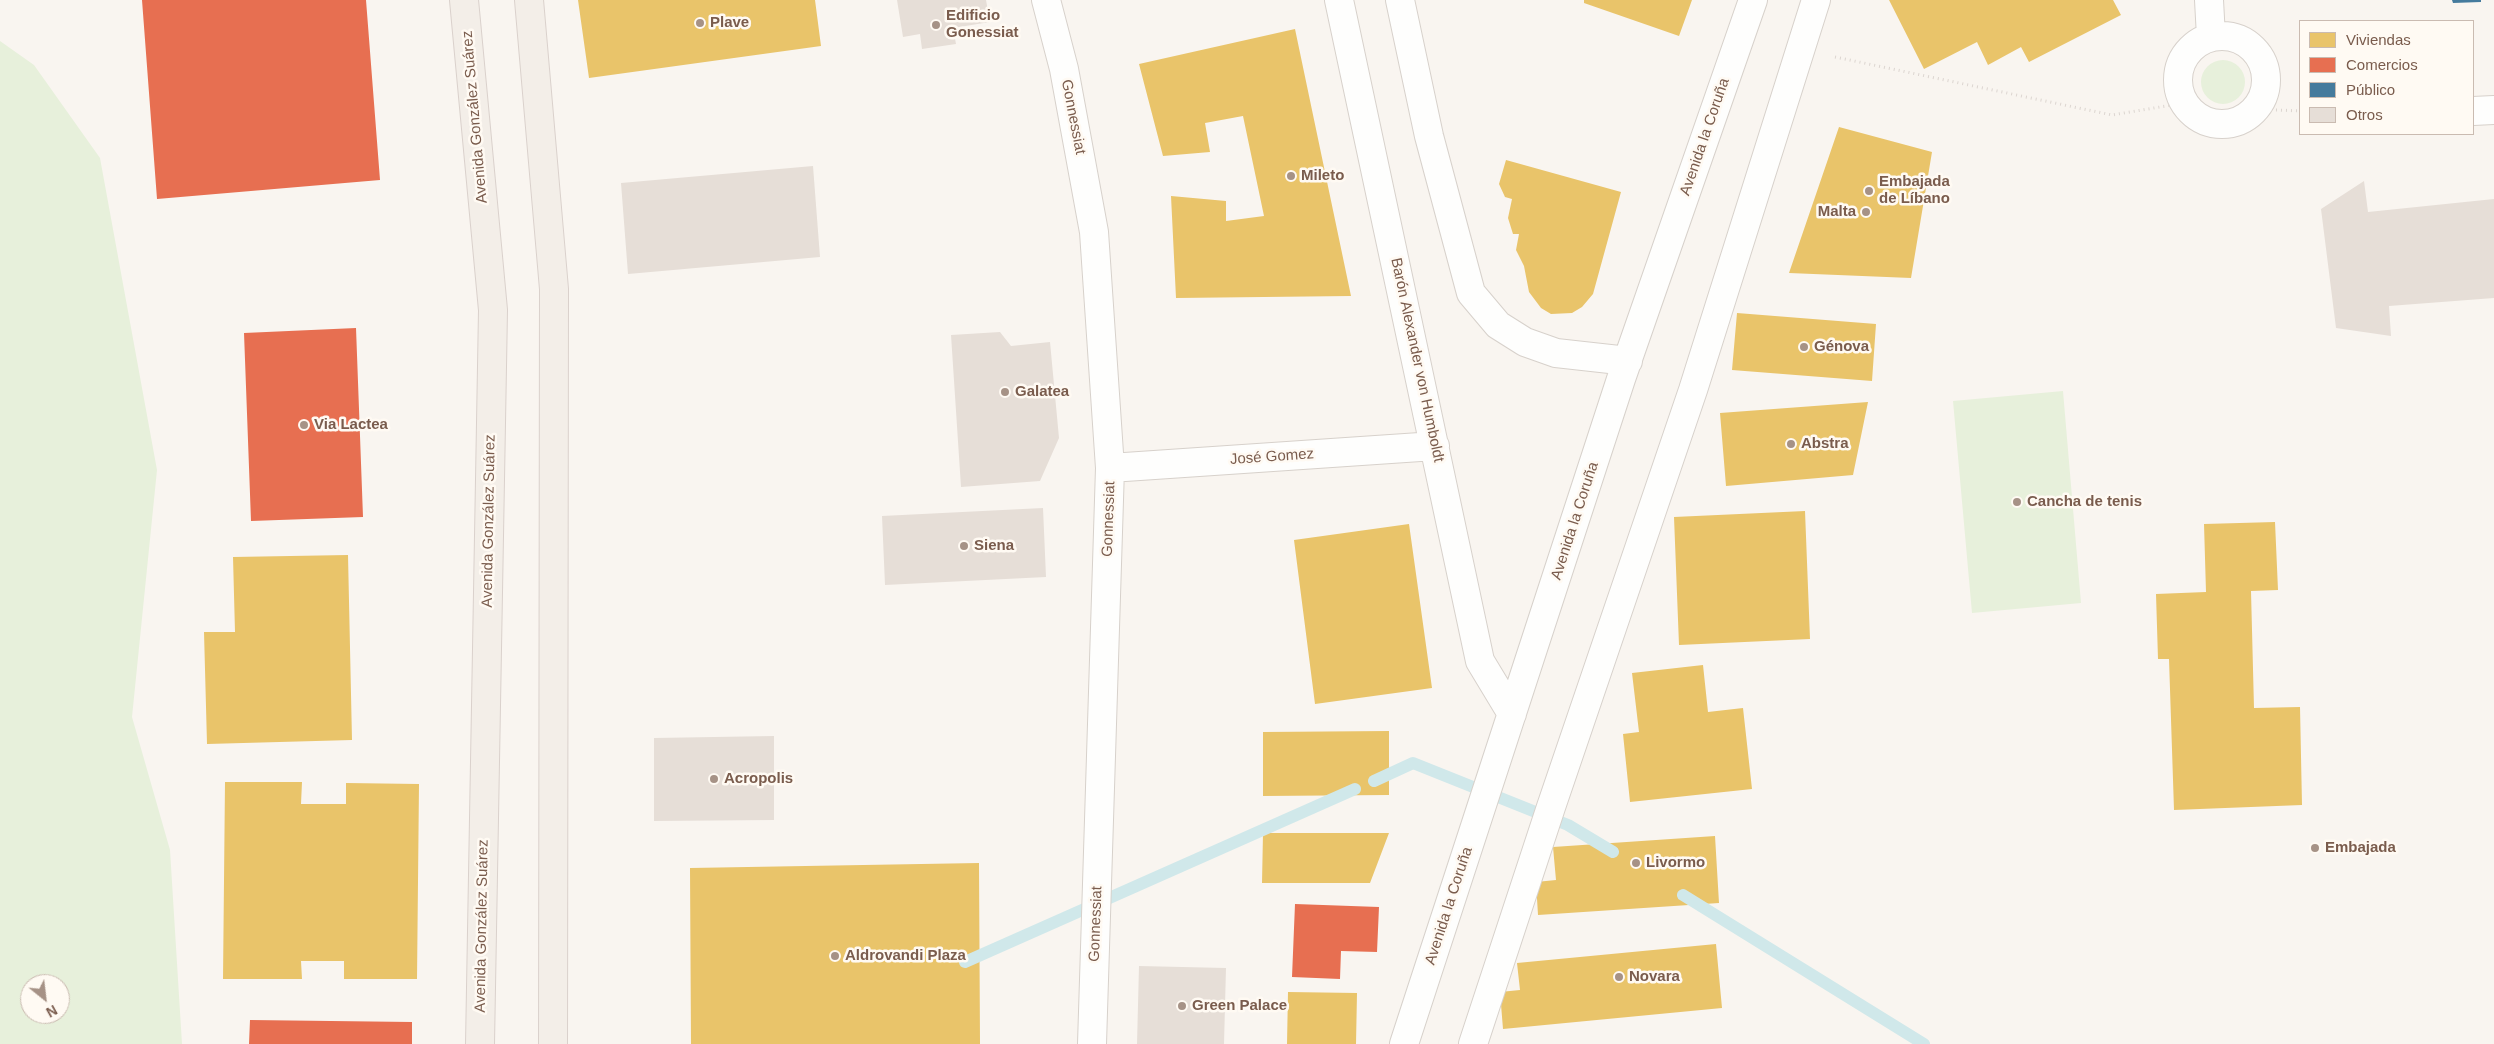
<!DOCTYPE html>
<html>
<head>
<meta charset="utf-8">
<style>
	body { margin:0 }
	#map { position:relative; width:2494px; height:1044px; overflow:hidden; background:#f9f5f0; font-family:Helvetica,sans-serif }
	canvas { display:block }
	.legend { position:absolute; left:2299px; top:20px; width:175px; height:115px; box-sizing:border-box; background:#fffaf3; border:1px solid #cabbb1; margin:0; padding:6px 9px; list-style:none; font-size:15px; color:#7a5c4d }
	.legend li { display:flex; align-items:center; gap:10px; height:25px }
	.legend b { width:25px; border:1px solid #cabbb1 }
	.north { position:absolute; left:20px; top:974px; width:50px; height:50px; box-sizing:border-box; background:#fffaf3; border:1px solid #cabbb1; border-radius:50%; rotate:151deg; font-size:14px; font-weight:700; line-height:20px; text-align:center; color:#7a5c4d }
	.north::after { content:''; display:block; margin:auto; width:18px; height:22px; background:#a69286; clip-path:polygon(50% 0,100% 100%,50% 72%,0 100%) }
</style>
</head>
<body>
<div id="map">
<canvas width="2494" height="1044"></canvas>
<ul class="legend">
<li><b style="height:14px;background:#e9c46a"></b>Viviendas</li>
<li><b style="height:14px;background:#e76f51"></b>Comercios</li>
<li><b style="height:14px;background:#457b9d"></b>Público</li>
<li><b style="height:14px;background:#e6ded7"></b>Otros</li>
</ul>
<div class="north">N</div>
</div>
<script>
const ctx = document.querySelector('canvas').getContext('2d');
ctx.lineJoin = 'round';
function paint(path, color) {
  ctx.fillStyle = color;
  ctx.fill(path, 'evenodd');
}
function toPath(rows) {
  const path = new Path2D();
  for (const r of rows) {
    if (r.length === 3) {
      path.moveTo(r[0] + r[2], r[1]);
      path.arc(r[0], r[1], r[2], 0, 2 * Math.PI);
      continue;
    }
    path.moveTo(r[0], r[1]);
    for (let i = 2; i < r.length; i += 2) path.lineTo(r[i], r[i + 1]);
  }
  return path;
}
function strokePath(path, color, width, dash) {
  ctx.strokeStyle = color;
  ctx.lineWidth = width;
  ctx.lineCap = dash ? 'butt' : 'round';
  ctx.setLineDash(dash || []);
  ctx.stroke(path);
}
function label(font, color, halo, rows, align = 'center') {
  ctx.font = font + ' Helvetica,sans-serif';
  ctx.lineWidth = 5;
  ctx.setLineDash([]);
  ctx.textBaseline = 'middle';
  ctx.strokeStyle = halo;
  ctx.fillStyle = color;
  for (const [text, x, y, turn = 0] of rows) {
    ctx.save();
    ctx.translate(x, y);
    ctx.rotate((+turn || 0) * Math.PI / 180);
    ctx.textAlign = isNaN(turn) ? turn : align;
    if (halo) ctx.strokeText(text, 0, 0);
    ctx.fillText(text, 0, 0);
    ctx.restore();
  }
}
paint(toPath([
	[0,41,34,65,100,158,157,470,132,717,170,850,182,1044,0,1044],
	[30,984,60,984,60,1014,30,1014],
	[2223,82,22],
	[2063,391,2081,603,1972,613,1953,401]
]), '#e7f0db');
paint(toPath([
	[578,0,815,0,821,46,589,78],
	[1584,0,1692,0,1679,36,1584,3],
	[1889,0,2113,0,2121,15,2029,62,2021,47,1988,65,1977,42,1924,69],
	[1295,29,1351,296,1176,298,1171,196,1226,201,1226,221,1264,216,1243,116,1205,123,1210,152,1163,156,1139,64],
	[1839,127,1932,152,1911,278,1789,273],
	[1506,160,1621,192,1593,294,1582,307,1572,313,1551,314,1541,308,1529,292,1524,266,1516,250,1519,234,1513,234,1508,218,1512,199,1505,197,1499,184],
	[1737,313,1876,324,1872,381,1732,370],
	[1868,402,1853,475,1726,486,1720,413],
	[1805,511,1810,639,1679,645,1674,517],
	[2275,522,2278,590,2251,591,2254,708,2300,707,2302,805,2174,810,2169,659,2158,659,2156,594,2206,592,2204,524],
	[1409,524,1432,688,1315,704,1294,540],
	[348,555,352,740,207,744,204,632,235,632,233,557],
	[1703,665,1708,712,1743,708,1752,789,1630,802,1623,734,1639,732,1632,673],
	[1389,731,1389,795,1263,796,1263,732],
	[225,782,302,782,301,804,346,804,346,783,419,784,417,979,344,979,344,961,301,961,302,979,223,979],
	[1263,833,1389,833,1370,883,1262,883],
	[1715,836,1719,903,1538,915,1536,882,1556,880,1553,847],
	[979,863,980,1044,691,1044,690,868],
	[1716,944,1722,1008,1503,1029,1500,992,1520,990,1517,963],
	[1288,992,1357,993,1356,1044,1287,1044]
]), '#e9c46a');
paint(toPath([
	[142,0,366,0,380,180,157,199],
	[356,328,363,517,251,521,244,333],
	[1295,904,1379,907,1377,952,1341,951,1340,979,1292,977],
	[250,1020,412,1022,412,1044,249,1044]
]), '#e76f51');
paint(toPath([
	[2452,0,2481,0,2481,2,2453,3]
]), '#457b9d');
strokePath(toPath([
	[1374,781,1413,763,1568,825,1613,852],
	[1683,895,1924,1044],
	[965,962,1355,789]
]), '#d0e8ea', 12);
paint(toPath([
	[897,0,986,0,990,22,953,28,956,44,922,49,920,34,903,37],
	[813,166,820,257,628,274,621,183],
	[2364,181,2368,212,2494,199,2494,298,2389,306,2391,336,2336,328,2321,209],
	[1000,332,1011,346,1050,342,1059,438,1040,481,961,487,951,335],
	[1043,508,1046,577,885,585,882,516],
	[774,736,774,820,654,821,654,738],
	[1139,966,1226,968,1224,1044,1137,1044]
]), '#e6ded7');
const minor = toPath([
	[1046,0,1064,69,1094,232,1110,468,1092,1044],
	[1339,0,1480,661,1512,714],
	[1400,0,1429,136,1471,293,1498,325,1525,342,1556,353,1628,361],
	[2209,0,2211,37],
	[2222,80,44],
	[2473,111,2494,110],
	[1110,468,1435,446],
	[1404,1044,1621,379,1753,0],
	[1473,1044,1551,807,1693,390,1816,0]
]);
const major = toPath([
	[464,0,493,310,480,1044],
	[529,0,554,289,553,1044]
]);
strokePath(minor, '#d7d1cb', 30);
strokePath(major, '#dad1cc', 30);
strokePath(toPath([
	[1835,57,2112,115,2184,103],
	[2256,109,2300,111]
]), '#dcd5d0', 3, [1, 4]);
strokePath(minor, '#fefefd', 28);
strokePath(major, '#f3eee8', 28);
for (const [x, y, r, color] of [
	[700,23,5,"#a69286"],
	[936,25,5,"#a69286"],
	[1291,176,5,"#a69286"],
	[1869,191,5,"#a69286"],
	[1866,212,5,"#a69286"],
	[1804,347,5,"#a69286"],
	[1005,392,5,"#a69286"],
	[304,425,5,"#a69286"],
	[1791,444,5,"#a69286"],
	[2017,502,5,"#a69286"],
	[964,546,5,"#a69286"],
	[714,779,5,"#a69286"],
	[2315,848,5,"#a69286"],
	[1636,863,5,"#a69286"],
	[835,956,5,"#a69286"],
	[1619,977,5,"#a69286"],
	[1182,1006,5,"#a69286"]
]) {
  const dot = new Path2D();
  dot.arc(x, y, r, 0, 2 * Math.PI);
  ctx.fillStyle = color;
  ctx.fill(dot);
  strokePath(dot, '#fffaf3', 2);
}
label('bold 15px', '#7a5c4d', '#fffaf3', [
	["Edificio",946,16],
	["Gonessiat",946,33],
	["Plave",710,23],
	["Mileto",1301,176],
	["Embajada",1879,182],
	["de Líbano",1879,199],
	["Malta",1856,212,"right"],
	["Génova",1814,347],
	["Galatea",1015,392],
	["Via Lactea",314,425],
	["Abstra",1801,444],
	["Cancha de tenis",2027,502],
	["Siena",974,546],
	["Acropolis",724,779],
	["Embajada",2325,848],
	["Livormo",1646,863],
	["Aldrovandi Plaza",845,956],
	["Novara",1629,977],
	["Green Palace",1192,1006]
], 'left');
label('15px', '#7a5c4d', '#fffaf3', [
	["Avenida González Suárez",475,117,-95],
	["Gonnessiat",1073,117,79],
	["Avenida la Coruña",1705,137,-71],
	["Barón Alexander von Humboldt",1417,360,78],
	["José Gomez",1272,457,-4],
	["Gonnessiat",1109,519,-88],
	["Avenida González Suárez",489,521,-89],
	["Avenida la Coruña",1575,521,-72],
	["Avenida la Coruña",1449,906,-72],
	["Gonnessiat",1096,924,-88],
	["Avenida González Suárez",482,926,-89]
]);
</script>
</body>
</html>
